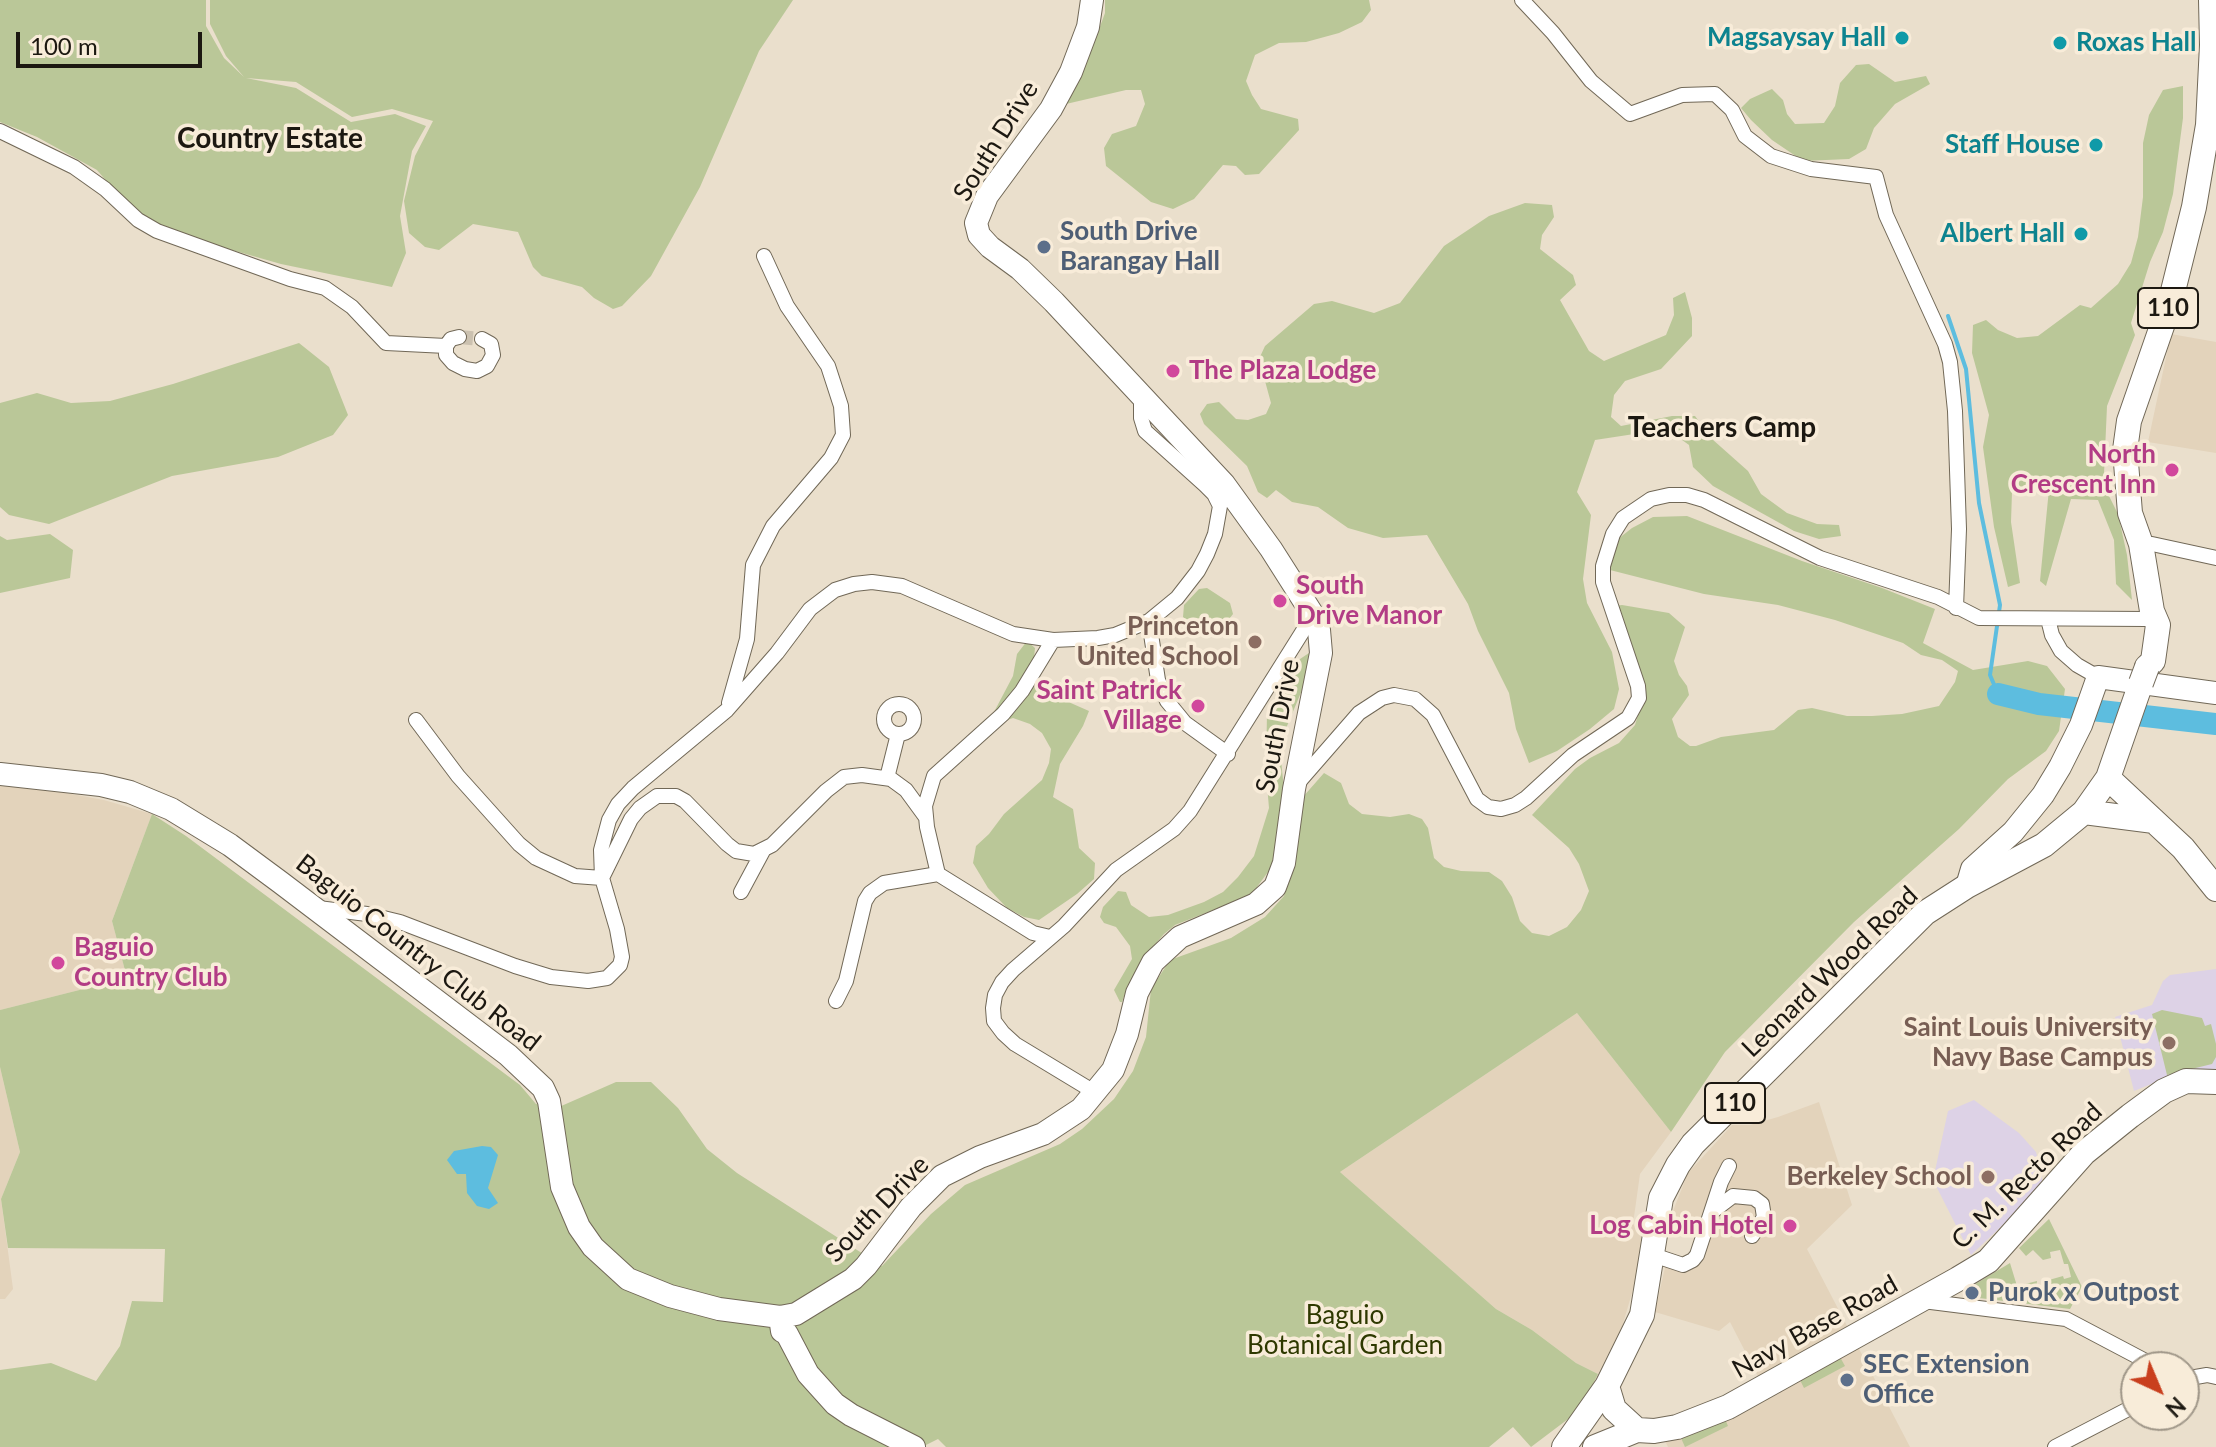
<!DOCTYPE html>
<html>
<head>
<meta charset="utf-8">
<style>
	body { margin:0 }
	#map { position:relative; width:2216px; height:1447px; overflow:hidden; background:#eadfcc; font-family:Lato,sans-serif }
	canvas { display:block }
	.north { position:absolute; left:2120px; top:1351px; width:80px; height:80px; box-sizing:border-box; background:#f8ecd9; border:2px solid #a09789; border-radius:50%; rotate:136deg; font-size:22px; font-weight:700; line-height:32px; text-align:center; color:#1c1811 }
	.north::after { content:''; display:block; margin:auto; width:28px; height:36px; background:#c93f1e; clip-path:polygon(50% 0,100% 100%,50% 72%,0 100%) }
	.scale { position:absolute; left:16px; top:32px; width:186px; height:36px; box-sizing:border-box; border:4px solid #1c1811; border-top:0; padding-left:10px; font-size:24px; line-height:28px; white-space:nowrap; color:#1c1811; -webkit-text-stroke:6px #f8ecd9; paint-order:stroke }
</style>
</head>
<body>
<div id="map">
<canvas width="2216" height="1447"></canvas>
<div class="north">N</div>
<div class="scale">100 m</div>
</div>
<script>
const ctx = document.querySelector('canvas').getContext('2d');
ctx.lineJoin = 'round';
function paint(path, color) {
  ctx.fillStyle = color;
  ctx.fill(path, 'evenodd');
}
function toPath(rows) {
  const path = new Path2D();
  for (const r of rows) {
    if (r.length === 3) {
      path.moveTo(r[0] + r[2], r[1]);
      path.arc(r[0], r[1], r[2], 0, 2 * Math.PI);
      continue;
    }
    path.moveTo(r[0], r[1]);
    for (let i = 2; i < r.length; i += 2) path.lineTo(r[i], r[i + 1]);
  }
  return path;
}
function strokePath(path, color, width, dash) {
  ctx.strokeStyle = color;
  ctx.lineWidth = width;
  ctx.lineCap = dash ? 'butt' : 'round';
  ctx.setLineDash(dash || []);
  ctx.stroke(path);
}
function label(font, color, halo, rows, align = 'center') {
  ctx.font = font + ' Lato,sans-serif';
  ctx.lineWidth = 7;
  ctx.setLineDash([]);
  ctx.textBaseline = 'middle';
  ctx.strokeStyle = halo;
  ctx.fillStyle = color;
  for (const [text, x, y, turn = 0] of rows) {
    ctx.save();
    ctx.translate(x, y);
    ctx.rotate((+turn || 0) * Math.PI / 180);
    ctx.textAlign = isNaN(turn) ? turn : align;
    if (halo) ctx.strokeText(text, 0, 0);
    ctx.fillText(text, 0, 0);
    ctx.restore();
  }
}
paint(toPath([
	[2171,334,2216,342,2216,453,2148,442],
	[0,781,104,800,152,814,112,921,127,978,0,1010],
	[1577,1013,1671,1132,1640,1174,1633,1224,1642,1234,1639,1269,1622,1327,1598,1374,1576,1363,1532,1330,1496,1309,1340,1172],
	[0,1067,20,1152,1,1199,13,1289,5,1299,0,1299],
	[1819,1102,1852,1205,1807,1249,1910,1447,1668,1447,1664,1439,1767,1394,1730,1322,1719,1331,1655,1312,1666,1263,1681,1268,1706,1231,1671,1216,1688,1173,1732,1125,1750,1125,1778,1117]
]), '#e3d3bb');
paint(toPath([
	[2216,969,2216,1069,2166,1078,2134,1091,2115,1017,2152,1005,2163,981,2170,975],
	[1974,1100,2019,1133,2036,1152,2042,1173,2042,1188,1971,1255,1933,1180,1948,1111]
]), '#ddd2e6');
paint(toPath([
	[0,0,206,0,206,26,224,58,244,77,226,56,210,24,210,0,793,0,759,51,700,187,651,276,622,306,613,309,594,298,582,287,542,276,533,267,518,232,473,224,439,250,425,247,409,233,404,201,415,156,433,121,392,109,352,117,296,82,246,78,296,88,351,122,395,114,426,126,412,151,400,216,406,253,392,287,281,264,172,233,131,210,97,170,37,137,0,122],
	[1105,0,1369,0,1371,10,1362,22,1339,33,1306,42,1279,43,1255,55,1246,81,1252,95,1261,109,1298,119,1299,130,1259,174,1245,175,1236,166,1223,165,1194,199,1173,209,1151,202,1106,166,1104,148,1112,134,1136,126,1145,104,1141,90,1126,90,1066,104,1087,62,1105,13],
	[1869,64,1895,82,1926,76,1930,84,1895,104,1874,128,1866,149,1849,159,1803,161,1772,140,1751,120,1741,108,1750,99,1772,89,1783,100,1787,114,1795,124,1824,123,1835,106,1840,83,1856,65],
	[2183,86,2183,118,2173,194,2163,232,2150,262,2131,323,2135,335,2107,406,2104,474,2108,494,2118,514,2127,555,2132,600,2116,584,2114,540,2098,500,2071,499,2046,586,2040,581,2049,489,2030,487,2012,492,2011,522,2020,583,2008,587,1994,527,1983,447,1989,415,1972,353,1973,325,1986,320,1998,330,2017,338,2038,336,2080,305,2091,308,2118,284,2131,263,2138,237,2143,197,2143,143,2149,115,2163,90],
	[1525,203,1552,205,1554,217,1542,235,1540,249,1573,275,1576,285,1560,300,1589,351,1604,361,1666,335,1674,315,1673,298,1685,292,1692,318,1692,336,1661,369,1625,381,1614,395,1611,417,1621,426,1672,416,1695,416,1712,439,1748,471,1761,494,1787,513,1817,524,1839,525,1841,536,1819,539,1794,531,1713,486,1693,467,1689,445,1667,429,1595,440,1577,492,1591,515,1583,579,1587,603,1612,652,1619,689,1614,709,1590,729,1557,751,1529,763,1516,729,1509,693,1478,631,1468,604,1427,535,1383,538,1348,528,1318,507,1292,502,1276,490,1267,498,1258,492,1247,466,1204,424,1200,414,1207,404,1219,402,1236,419,1248,420,1266,414,1271,403,1259,359,1265,346,1314,304,1332,301,1374,313,1400,303,1444,246,1489,216],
	[299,343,329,367,348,415,333,435,278,457,172,476,49,524,9,515,0,507,0,403,37,393,71,403,110,401,173,384],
	[1687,516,1802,561,1882,588,1935,609,1923,643,1973,670,2028,661,2047,666,2065,689,2059,731,2046,751,2008,779,1959,829,1854,922,1725,1052,1671,1132,1577,1013,1340,1172,1496,1309,1532,1330,1576,1363,1598,1374,1580,1410,1531,1447,1513,1427,1489,1447,946,1447,938,1439,922,1447,0,1447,0,1370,51,1363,96,1381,120,1346,132,1301,163,1302,165,1249,8,1248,1,1199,20,1152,0,1067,0,1010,127,978,112,921,152,814,186,836,520,1085,536,1104,559,1107,616,1082,651,1082,678,1108,707,1149,737,1173,882,1266,931,1214,965,1185,1060,1144,1082,1129,1114,1099,1133,1071,1146,1037,1151,989,1170,960,1231,938,1265,917,1284,896,1295,855,1302,798,1324,773,1341,783,1349,804,1362,814,1390,817,1409,814,1422,819,1428,828,1434,858,1444,867,1461,871,1489,872,1502,881,1512,897,1520,921,1532,933,1549,936,1567,927,1581,910,1589,891,1579,864,1569,848,1532,815,1575,769,1590,758,1619,743,1635,725,1642,702,1635,661,1630,640,1614,606,1622,605,1669,613,1685,627,1674,661,1679,675,1687,686,1689,695,1672,719,1678,737,1690,746,1696,746,1721,737,1774,730,1798,710,1812,708,1847,716,1872,716,1902,714,1939,706,1955,682,1958,671,1942,660,1921,655,1903,643,1835,620,1778,605,1704,594,1610,570,1609,556,1618,539,1632,528,1653,517],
	[50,534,73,550,70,578,0,593,0,536,7,540],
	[1207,588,1230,603,1233,614,1223,627,1206,634,1194,628,1183,617,1184,605,1199,589],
	[1027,641,1035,648,1032,680,1048,693,1089,711,1083,726,1060,764,1053,797,1073,809,1079,848,1095,863,1094,879,1077,894,1039,920,1024,917,1007,908,988,888,973,863,976,846,989,834,1004,814,1042,780,1049,763,1051,749,1042,733,1030,724,1013,718,994,725,980,724,994,712,1013,676,1017,654],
	[1312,651,1302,690,1287,726,1281,760,1284,789,1279,831,1271,868,1251,895,1175,925,1164,934,1150,950,1128,985,1122,1002,1120,1002,1114,990,1132,959,1130,946,1116,927,1104,923,1100,917,1103,907,1118,891,1126,892,1131,905,1149,917,1168,915,1204,902,1223,892,1238,877,1254,856,1269,808,1266,773,1267,712,1297,661],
	[2162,1010,2202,1018,2205,1026,2211,1024,2216,1044,2216,1057,2212,1064,2167,1075,2152,1014],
	[2049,1219,2082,1287,2070,1309,1979,1298,1972,1286,2010,1263,2017,1286,2037,1281,2036,1289,2048,1290,2049,1280,2063,1276,2064,1279,2071,1277,2068,1264,2064,1264,2060,1250,2050,1252,2051,1258,2043,1260,2033,1250,2026,1256,2019,1248],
	[1840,1357,1845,1366,1804,1388,1799,1378],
	[1725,1419,1728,1426,1685,1447,1681,1438]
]), '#bac798');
paint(toPath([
	[482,1146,491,1147,498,1155,488,1188,498,1203,489,1209,477,1206,467,1193,466,1174,457,1174,447,1160,454,1151]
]), '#5dbddf');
strokePath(toPath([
	[1948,316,1966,369,1979,503,2000,605,1990,675,1998,694]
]), '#5dbddf', 4);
strokePath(toPath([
	[1998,694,2039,704,2216,724]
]), '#5dbddf', 22);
strokePath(toPath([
	[459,337,482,339]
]), '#cbc1b0', 14, [14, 7]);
const minor = toPath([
	[1522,0,1553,33,1591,81,1630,114,1682,95,1715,94,1732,110,1745,136,1771,156,1811,169,1876,177,1886,215,1945,344,1950,362,1955,411,1959,529,1956,608],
	[0,131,74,167,105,189,138,220,157,231,290,279,325,288,352,307,386,343,446,346,451,339,459,337],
	[446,346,446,355,453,363,465,369,477,371,487,366,493,355,491,344,482,339],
	[2141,544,2152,544,2216,558],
	[2048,619,2052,635,2061,651,2077,665,2098,677],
	[1149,621,1158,680,1167,701,1185,723,1228,754],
	[729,703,747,639,753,565,773,526,831,458,843,435,841,406,828,366,787,306,764,256],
	[899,719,15],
	[416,720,458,776,519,844,536,858,575,876,602,878,631,819,640,808,657,796,676,796,685,801,727,844,736,851,754,854,772,845,826,791,844,777,862,775,891,779,906,790,925,816],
	[887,778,898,734],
	[1298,783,1359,713,1382,698,1394,695,1415,699,1433,715,1477,799,1488,807,1501,809,1515,805,1526,798,1573,755,1628,718,1639,698,1638,686,1603,582,1603,566,1613,534,1623,518,1651,499,1669,495,1687,495,1704,500,1820,558,1938,597,1979,618,2147,619],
	[741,892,763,851],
	[318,908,367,914,400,922,515,966,551,977,588,981,607,978,620,965,622,957,617,929,602,878,601,850,609,820,618,804,633,788,727,710,777,653,810,609,835,590,854,584,872,582,902,586,1013,634,1053,640,1098,638,1115,635,1149,621,1177,598,1198,571,1207,554,1215,534,1220,506,1214,494,1205,485,1145,431,1141,418,1141,397],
	[1050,937,1033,933,938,874,927,827,925,806,934,776,1003,714,1022,691,1053,640],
	[836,1001,846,981,865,901,870,893,884,883,938,874],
	[1096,1093,1015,1044,1003,1033,994,1021,993,1008,995,995,1002,982,1013,970,1064,926,1116,870,1174,829,1190,811,1313,615],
	[1712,1212,1733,1196,1754,1198,1762,1204,1764,1217,1752,1236],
	[1653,1255,1683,1265,1693,1260,1697,1255,1721,1182,1729,1166],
	[1923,1301,2066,1319,2157,1367],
	[2184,1379,2207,1375,2216,1377],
	[2055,1447,2136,1405]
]);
const secondary = toPath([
	[0,774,101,785,130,792,171,809,230,845,280,882,508,1055,543,1088,549,1101,562,1187,579,1227,593,1247,628,1279,670,1296,719,1309,780,1317,796,1314,853,1279,866,1266,911,1207,942,1176,980,1157,1043,1134,1081,1109,1113,1070,1127,1034,1137,993,1153,962,1180,937,1256,904,1275,887,1284,863,1294,789,1321,653,1319,630,1313,615,1271,549,1224,484,1054,302,1020,269,990,247,979,235,976,223,987,196,1051,109,1071,72,1088,27,1092,0],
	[1967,886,1972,869,2013,832,2043,795,2060,767,2081,725,2098,677,2216,693],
	[780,1317,782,1331,787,1334,808,1374,835,1404,851,1415,914,1447]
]);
const primary = toPath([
	[2147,667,2153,661,2158,625,2152,611,2141,544,2130,513,2125,450,2129,421,2170,303,2194,207,2208,125,2212,45,2211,0],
	[2108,778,2183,848,2216,889],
	[2084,812,2154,821],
	[1607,1386,1614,1409,1637,1430],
	[1564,1447,1607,1386,1642,1315,1661,1198,1678,1165,1693,1144,1925,913,1967,886,2044,845,2084,812,2108,778,2141,683],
	[1595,1447,1637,1430,1654,1431,1677,1427,1728,1407,1958,1279,1988,1261,2084,1153,2130,1116,2164,1091,2186,1081,2216,1082]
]);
strokePath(minor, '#716857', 16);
strokePath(secondary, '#716857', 24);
strokePath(primary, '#716857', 26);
strokePath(minor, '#fff', 14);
strokePath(secondary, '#fff', 22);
strokePath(primary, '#fff', 24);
const primaryBridge = toPath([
	[2141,683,2147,667]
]);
strokePath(primaryBridge, '#716857', 26, []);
strokePath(primaryBridge, '#fff', 24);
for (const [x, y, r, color] of [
	[1902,38,8,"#0f9aa8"],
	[2060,43,8,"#0f9aa8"],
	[2096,145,8,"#0f9aa8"],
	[2081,234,8,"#0f9aa8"],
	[1044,247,8,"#5c6f8a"],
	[1173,371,8,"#d1479c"],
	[2172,470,8,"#d1479c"],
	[1280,601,8,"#d1479c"],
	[1255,642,8,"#8d6e63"],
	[1198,706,8,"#d1479c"],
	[58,963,8,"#d1479c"],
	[2169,1043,8,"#8d6e63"],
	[1988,1177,8,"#8d6e63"],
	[1790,1226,8,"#d1479c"],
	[1972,1293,8,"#5c6f8a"],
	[1847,1380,8,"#5c6f8a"]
]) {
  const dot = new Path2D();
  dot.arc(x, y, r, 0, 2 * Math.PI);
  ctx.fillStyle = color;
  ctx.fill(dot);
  strokePath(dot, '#f8ecd9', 3);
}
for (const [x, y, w] of [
	[2168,308,60],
	[1735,1103,60]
]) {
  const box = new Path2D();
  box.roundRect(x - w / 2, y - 20, w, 40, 6);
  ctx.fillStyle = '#f8ecd9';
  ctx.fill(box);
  strokePath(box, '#1c1811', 2);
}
label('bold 24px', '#1c1811', null, [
	["110",2168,308],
	["110",1735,1103]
]);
label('bold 26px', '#0d838f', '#f8ecd9', [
	["Magsaysay Hall",1886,38],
	["Roxas Hall",2076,43,"left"],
	["Staff House",2080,145],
	["Albert Hall",2065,234]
], 'right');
label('26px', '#1c1811', '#f8ecd9', [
	["South Drive",996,141,-58],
	["South Drive",1278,726,-79],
	["Baguio Country Club Road",418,953,38],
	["Leonard Wood Road",1830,972,-44],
	["C. M. Recto Road",2027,1176,-44],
	["South Drive",877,1209,-46],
	["Navy Base Road",1815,1327,-29]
]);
label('bold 26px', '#4e5e75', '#f8ecd9', [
	["South Drive",1060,232],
	["Barangay Hall",1060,262],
	["Purok x Outpost",1988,1293],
	["SEC Extension",1863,1365],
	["Office",1863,1395]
], 'left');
label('bold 26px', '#b23c85', '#f8ecd9', [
	["The Plaza Lodge",1189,371],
	["North",2156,455,"right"],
	["Crescent Inn",2156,485,"right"],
	["South",1296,586],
	["Drive Manor",1296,616],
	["Saint Patrick",1182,691,"right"],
	["Village",1182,721,"right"],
	["Baguio",74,948],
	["Country Club",74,978],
	["Log Cabin Hotel",1774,1226,"right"]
], 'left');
label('bold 26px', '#785e54', '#f8ecd9', [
	["Princeton",1239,627],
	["United School",1239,657],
	["Saint Louis University",2153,1028],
	["Navy Base Campus",2153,1058],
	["Berkeley School",1972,1177]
], 'right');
label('26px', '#2e3900', '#f8ecd9', [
	["Baguio",1345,1316],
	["Botanical Garden",1345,1346]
]);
label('bold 28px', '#1c1811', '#f8ecd9', [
	["Country Estate",270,139],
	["Teachers Camp",1722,428]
]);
</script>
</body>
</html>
